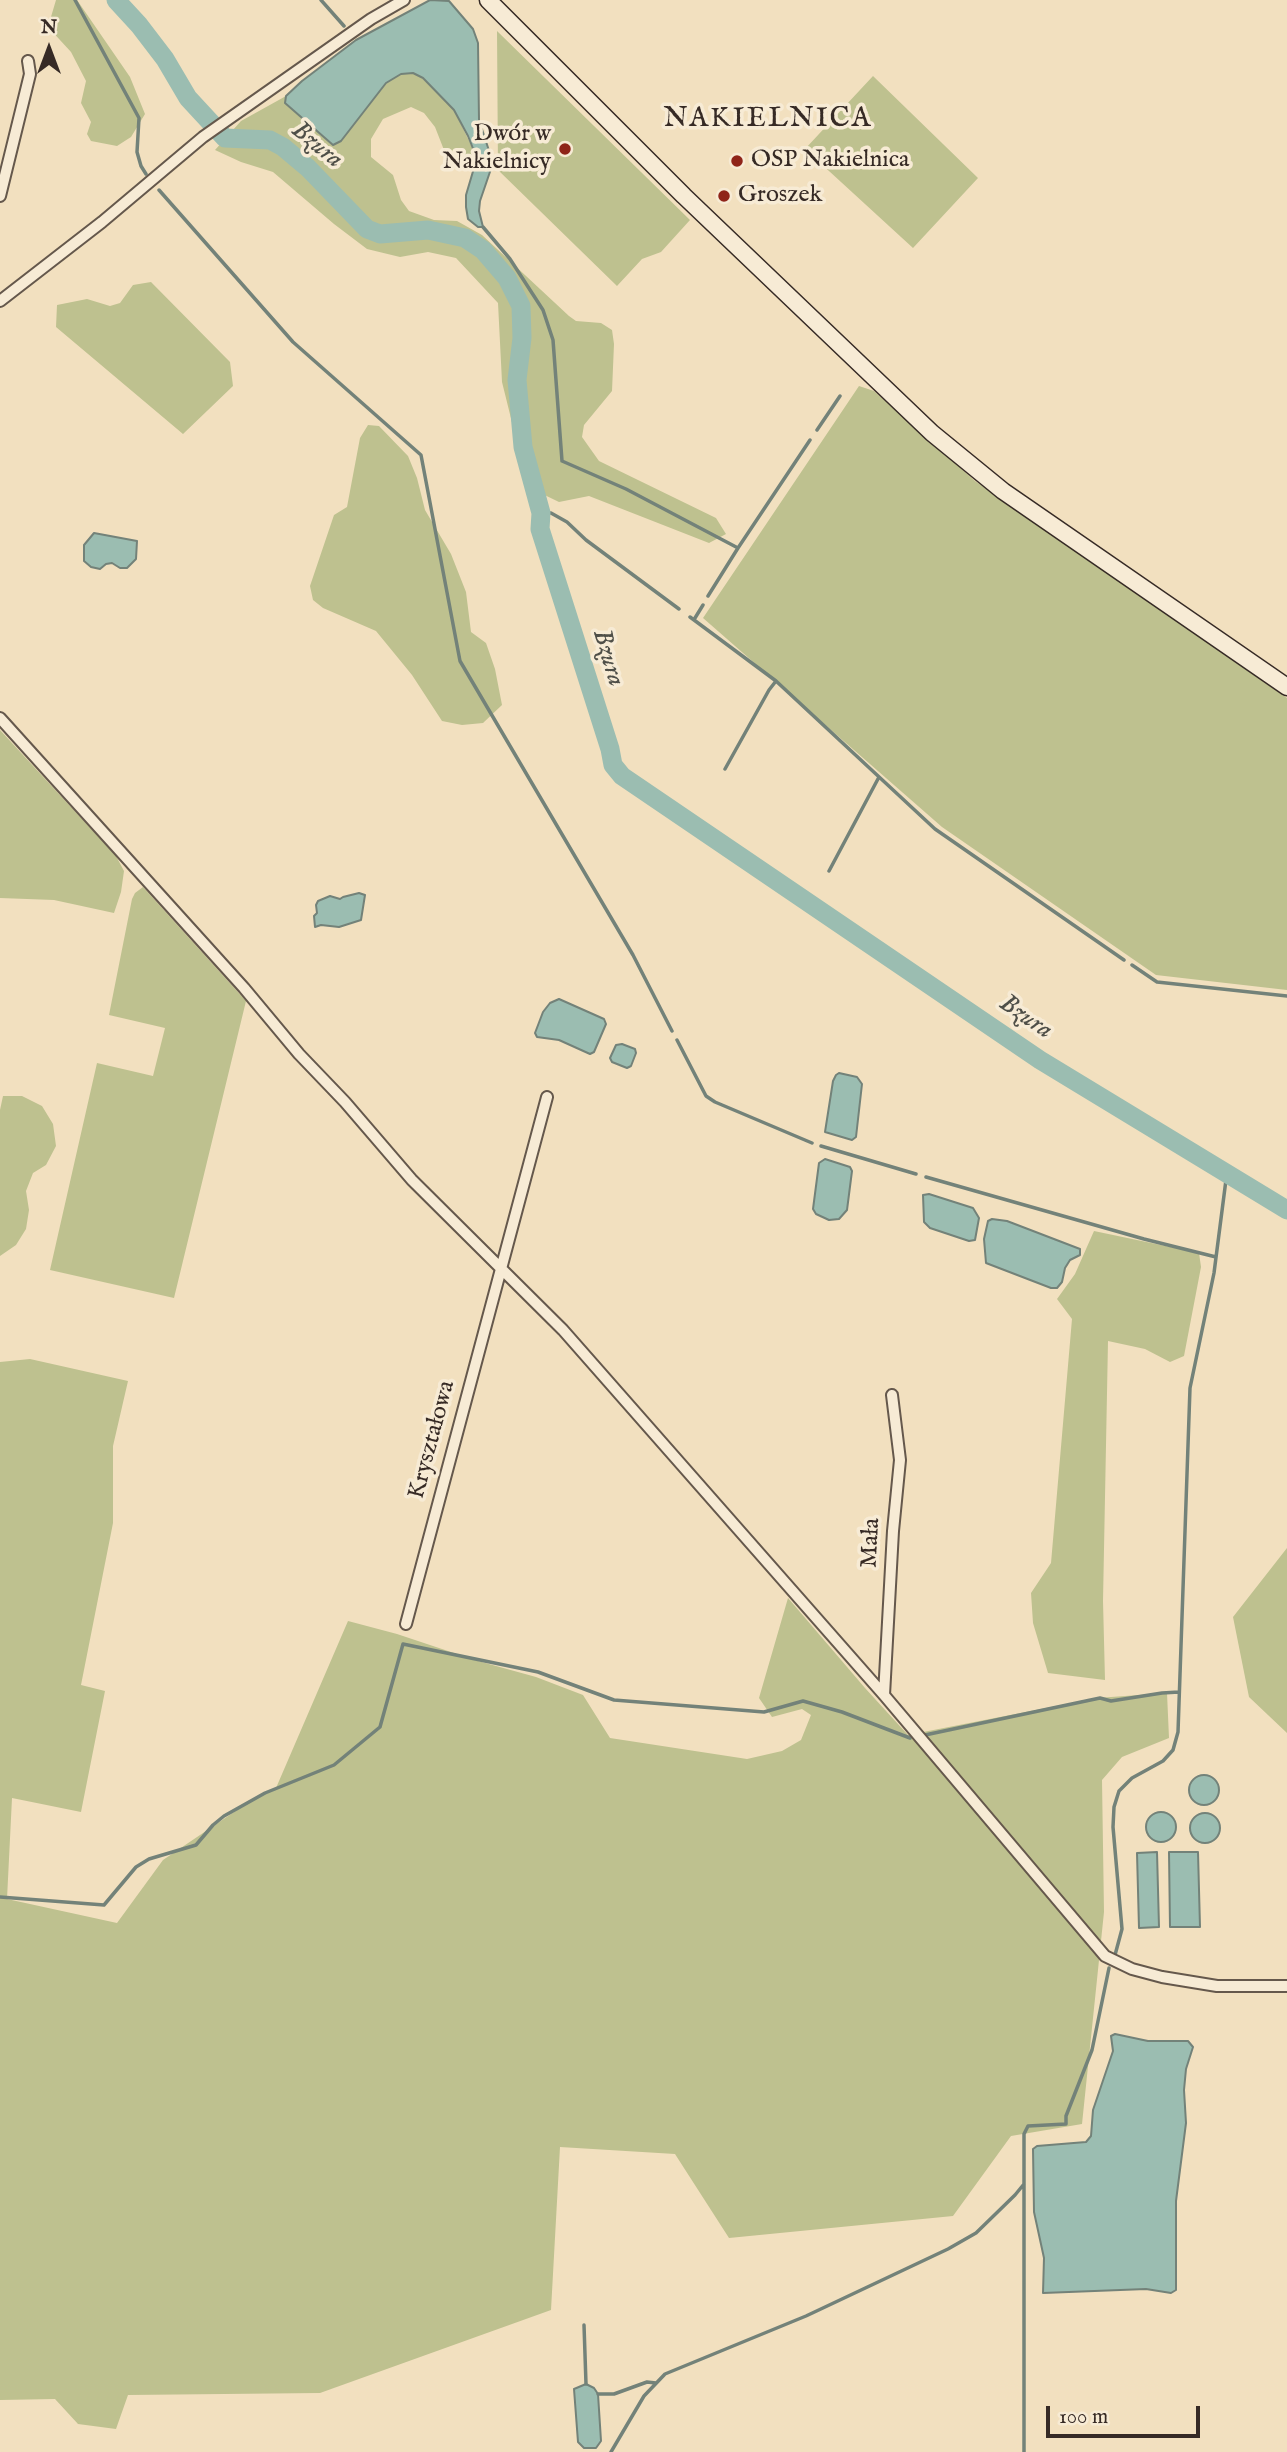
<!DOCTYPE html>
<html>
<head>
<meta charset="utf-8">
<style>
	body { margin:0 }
	#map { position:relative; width:1287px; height:2452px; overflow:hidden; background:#f2e0bf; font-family:"IM FELL English",serif }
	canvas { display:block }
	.north { position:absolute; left:14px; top:14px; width:70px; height:70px; -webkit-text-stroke:5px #f7ebd5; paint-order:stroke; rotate:0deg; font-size:19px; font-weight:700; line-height:28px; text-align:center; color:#362a25 }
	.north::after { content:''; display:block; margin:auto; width:24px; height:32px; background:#362a25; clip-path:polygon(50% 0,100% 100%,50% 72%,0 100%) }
	.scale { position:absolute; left:1046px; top:2406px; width:154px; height:32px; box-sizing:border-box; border:4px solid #362a25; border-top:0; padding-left:9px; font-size:21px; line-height:24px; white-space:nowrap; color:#362a25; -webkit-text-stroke:5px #f7ebd5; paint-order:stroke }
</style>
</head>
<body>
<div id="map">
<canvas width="1287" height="2452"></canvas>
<div class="north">N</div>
<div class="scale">100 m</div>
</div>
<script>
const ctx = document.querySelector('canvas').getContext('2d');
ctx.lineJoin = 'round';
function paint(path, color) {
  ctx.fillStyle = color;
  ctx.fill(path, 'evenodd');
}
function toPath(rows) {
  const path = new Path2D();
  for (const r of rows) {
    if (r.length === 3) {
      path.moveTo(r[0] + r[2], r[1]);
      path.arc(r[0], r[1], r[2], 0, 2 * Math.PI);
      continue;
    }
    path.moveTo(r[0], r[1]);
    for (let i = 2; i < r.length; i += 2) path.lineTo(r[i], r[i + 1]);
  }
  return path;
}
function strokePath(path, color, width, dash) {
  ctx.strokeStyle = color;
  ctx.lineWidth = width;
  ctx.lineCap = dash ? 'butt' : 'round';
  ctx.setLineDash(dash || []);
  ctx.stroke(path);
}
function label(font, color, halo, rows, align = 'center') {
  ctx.font = font + ' "IM FELL English",serif';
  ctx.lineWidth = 7;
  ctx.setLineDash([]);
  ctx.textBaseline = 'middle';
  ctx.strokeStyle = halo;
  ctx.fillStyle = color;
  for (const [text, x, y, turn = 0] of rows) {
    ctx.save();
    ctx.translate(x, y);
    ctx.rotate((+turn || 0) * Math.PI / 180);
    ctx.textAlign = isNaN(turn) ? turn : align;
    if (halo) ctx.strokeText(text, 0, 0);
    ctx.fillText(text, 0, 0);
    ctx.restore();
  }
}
paint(toPath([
	[56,0,77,0,130,77,145,114,131,137,117,146,91,141,87,134,91,122,81,103,86,81,71,52,48,27],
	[497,31,690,220,661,252,642,259,617,286,498,170],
	[413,73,423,79,454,110,474,151,474,169,444,150,435,127,424,113,411,107,383,119,371,139,371,157,393,175,401,200,409,211,434,220,457,221,482,235,569,316,576,321,601,323,612,330,614,344,612,391,584,425,582,437,599,461,716,518,726,534,709,543,589,496,559,502,528,487,502,382,498,303,456,258,428,252,400,257,367,249,334,224,273,172,241,162,215,150,241,121,286,96,285,103,364,111,386,83,401,74],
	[873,76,978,178,913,248,805,149],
	[151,282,230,362,233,386,183,434,56,327,57,305,87,299,110,306,120,303,133,285],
	[859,386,874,391,975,481,1287,698,1287,990,1156,975,942,827,703,618],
	[368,425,379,426,408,456,417,478,425,510,451,554,466,592,471,632,486,643,495,669,502,705,483,723,462,725,442,721,412,675,376,631,323,608,313,600,310,586,334,515,347,507,360,438],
	[0,730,116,856,124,871,121,892,114,913,54,900,0,898],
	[143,887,246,1001,174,1298,50,1270,97,1063,153,1076,165,1028,109,1015,132,899,135,893],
	[3,1096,22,1096,42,1106,53,1124,56,1146,46,1165,33,1173,26,1191,29,1210,26,1229,16,1245,0,1256,0,1110],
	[1094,1231,1199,1253,1201,1267,1184,1356,1170,1362,1145,1349,1108,1341,1103,1601,1105,1680,1048,1673,1033,1623,1031,1593,1051,1563,1072,1319,1057,1299,1075,1274],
	[30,1359,128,1381,113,1446,113,1523,81,1685,105,1691,81,1812,12,1798,7,1899,117,1923,163,1860,240,1808,276,1788,348,1621,397,1634,478,1661,536,1677,583,1695,610,1738,747,1759,782,1751,801,1740,811,1715,802,1709,772,1717,759,1698,788,1598,865,1688,908,1735,1097,1698,1167,1693,1169,1738,1122,1757,1102,1780,1104,1912,1082,2124,1011,2136,953,2216,729,2238,675,2154,560,2147,551,2310,320,2393,128,2395,116,2429,78,2424,55,2399,0,2400,0,1362],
	[1287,1548,1287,1733,1249,1697,1233,1617]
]), '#bec18f');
const water = toPath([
	[430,0,449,1,473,29,478,43,479,120,493,163,480,201,479,211,483,227,478,227,468,219,466,207,466,195,474,168,474,151,468,136,454,110,423,78,413,73,401,74,386,83,341,141,333,145,285,103,286,96,302,81,356,40,430,0],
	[94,533,137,541,136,559,127,568,120,568,112,563,106,564,100,569,91,567,84,561,84,545,94,533],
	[359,893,365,895,361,920,339,927,321,925,315,927,314,916,317,913,316,905,318,901,330,896,340,899,343,897,359,893],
	[559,999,604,1019,606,1024,594,1052,590,1054,559,1040,537,1037,535,1033,543,1012,550,1003,559,999],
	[622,1044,635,1049,636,1053,631,1066,627,1068,612,1062,610,1058,616,1045,622,1044],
	[839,1073,857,1077,862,1084,856,1137,852,1140,825,1132,833,1081,836,1075,839,1073],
	[825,1159,850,1167,852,1171,847,1210,839,1219,829,1220,816,1214,813,1209,819,1163,825,1159],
	[929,1194,973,1208,979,1218,975,1240,969,1241,930,1228,924,1222,923,1195,929,1194],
	[992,1219,1007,1221,1080,1249,1080,1255,1070,1260,1065,1268,1062,1282,1057,1288,1051,1288,986,1263,984,1239,988,1221,992,1219],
	[1204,1790,15],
	[1161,1827,15],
	[1205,1828,15],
	[1157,1852,1159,1927,1139,1928,1137,1853,1157,1852],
	[1169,1852,1198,1852,1200,1927,1170,1927,1169,1852],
	[1115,2034,1148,2041,1188,2041,1193,2047,1186,2069,1184,2090,1186,2123,1176,2201,1176,2290,1171,2293,1146,2289,1043,2293,1044,2258,1034,2212,1033,2149,1037,2146,1086,2142,1091,2136,1093,2110,1113,2051,1111,2036,1115,2034],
	[586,2384,594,2388,598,2394,601,2441,596,2448,584,2448,578,2442,574,2389,586,2384]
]);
paint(water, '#9bbdb1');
strokePath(water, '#738279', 2);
strokePath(toPath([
	[75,0,139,118,137,152,141,166,146,174],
	[321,0,344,26],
	[159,190,293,342,421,455,460,661,633,955,672,1031],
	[483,227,510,259,543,310,553,340,562,461,626,489,738,548],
	[817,430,840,396],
	[541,513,551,513,567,522,586,540,679,609],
	[708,596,738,548,810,440],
	[690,617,776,681,935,829,1124,960],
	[695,618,703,605],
	[725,769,769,690,776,681],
	[829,871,879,777],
	[1132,965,1157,982,1287,996],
	[677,1040,706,1096,715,1102,812,1143],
	[821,1146,916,1174],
	[926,1177,1144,1239,1216,1257],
	[925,1735,1100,1698,1111,1701,1162,1693,1179,1692],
	[0,1897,104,1905,136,1867,149,1859,196,1845,213,1825,224,1816,265,1793,334,1765,380,1727,403,1644,538,1672,614,1700,764,1712,803,1701,842,1712,910,1738],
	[1115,1955,1122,1929,1113,1827,1114,1807,1119,1791,1132,1778,1163,1761,1173,1750,1178,1732,1190,1388,1214,1273,1227,1172],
	[584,2325,586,2384],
	[598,2394,614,2394,647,2382,656,2383],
	[611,2452,644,2396,665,2374,806,2316,948,2249,976,2233,1015,2195,1024,2184],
	[1024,2452,1024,2134,1028,2126,1066,2124,1066,2116,1092,2050,1109,1968]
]), '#738279', 3.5);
strokePath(toPath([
	[116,0,139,25,165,59,188,98,225,138,270,140,283,147,308,168,367,229,380,234,428,230,465,238,483,250,507,278,521,306,522,338,517,380,523,447,541,513,540,529,610,749,613,765,622,776,1040,1060,1287,1210]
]), '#9bbdb1', 19);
const street = toPath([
	[0,196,30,74,28,61],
	[0,301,102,222,203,137,371,19,404,0],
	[0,718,244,988,299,1054,345,1102,412,1180,563,1330,884,1695,1105,1956,1132,1969,1162,1977,1217,1986,1287,1986],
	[406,1624,547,1097],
	[884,1695,893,1531,900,1460,892,1395]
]);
const secondary = toPath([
	[488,0,684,196,932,433,1003,491,1287,687]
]);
strokePath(street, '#65584c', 14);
strokePath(secondary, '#362a25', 19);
strokePath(street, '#f7ebd5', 10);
strokePath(secondary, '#f7ebd5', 16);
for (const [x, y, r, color] of [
	[565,149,7,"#8f2418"],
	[737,161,7,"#8f2418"],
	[724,196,7,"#8f2418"]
]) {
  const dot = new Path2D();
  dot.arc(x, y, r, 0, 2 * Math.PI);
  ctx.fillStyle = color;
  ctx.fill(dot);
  strokePath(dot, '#f7ebd5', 2.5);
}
label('24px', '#362a25', '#f7ebd5', [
	["Dwór w",551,135,"right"],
	["Nakielnicy",551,163,"right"],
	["OSP Nakielnica",751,161],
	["Groszek",738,196]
], 'left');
label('24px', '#362a25', '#f7ebd5', [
	["Kryształowa",433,1440,-75],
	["Mała",872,1543,-87]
]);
label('italic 26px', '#4f4f48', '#f7ebd5', [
	["Bzura",316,146,39],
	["Bzura",607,658,73],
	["Bzura",1025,1018,34]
]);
ctx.letterSpacing = '2px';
label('28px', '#362a25', '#f7ebd5', [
	["NAKIELNICA",768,120]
]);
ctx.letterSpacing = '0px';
</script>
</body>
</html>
